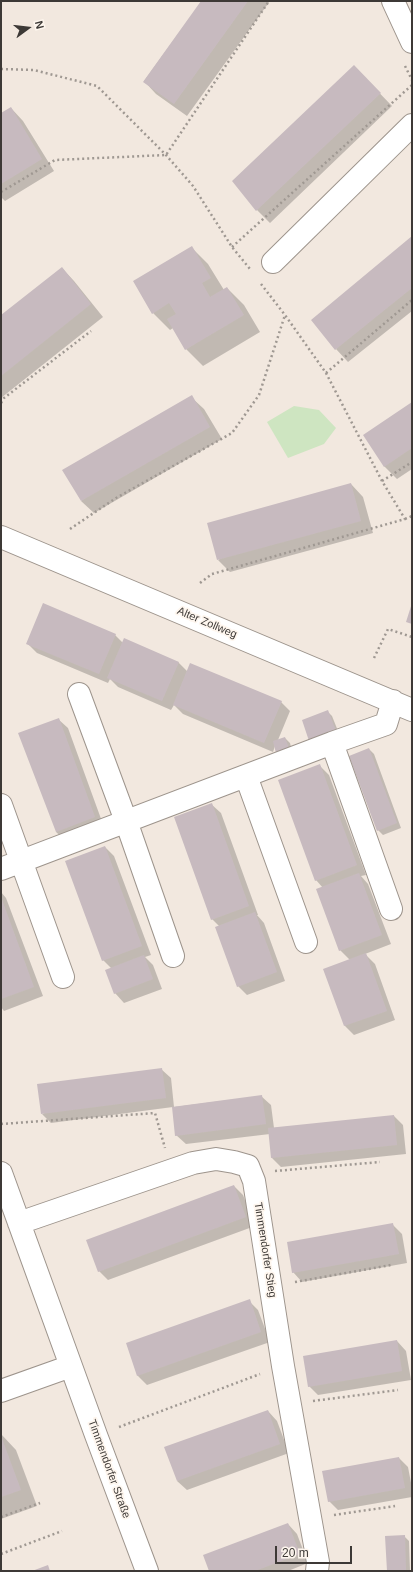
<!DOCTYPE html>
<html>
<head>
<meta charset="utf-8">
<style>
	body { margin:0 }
	#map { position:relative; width:413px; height:1572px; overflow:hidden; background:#f2e8df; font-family:Arial,sans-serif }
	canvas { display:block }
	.frame { position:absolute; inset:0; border:2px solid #3d3936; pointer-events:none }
	.north { position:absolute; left:8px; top:8px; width:40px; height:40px; -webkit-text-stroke:3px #fef6ee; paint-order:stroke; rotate:75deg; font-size:11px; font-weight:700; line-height:16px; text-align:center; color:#3d3936 }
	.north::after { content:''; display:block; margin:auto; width:14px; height:18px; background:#3d3936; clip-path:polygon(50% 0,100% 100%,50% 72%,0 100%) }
	.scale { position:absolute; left:275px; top:1546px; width:77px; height:18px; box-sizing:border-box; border:2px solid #3d3936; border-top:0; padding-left:5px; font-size:12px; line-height:14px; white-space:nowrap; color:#3d3936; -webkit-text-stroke:3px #fef6ee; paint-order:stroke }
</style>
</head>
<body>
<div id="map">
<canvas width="413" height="1572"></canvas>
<div class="frame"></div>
<div class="north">N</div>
<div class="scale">20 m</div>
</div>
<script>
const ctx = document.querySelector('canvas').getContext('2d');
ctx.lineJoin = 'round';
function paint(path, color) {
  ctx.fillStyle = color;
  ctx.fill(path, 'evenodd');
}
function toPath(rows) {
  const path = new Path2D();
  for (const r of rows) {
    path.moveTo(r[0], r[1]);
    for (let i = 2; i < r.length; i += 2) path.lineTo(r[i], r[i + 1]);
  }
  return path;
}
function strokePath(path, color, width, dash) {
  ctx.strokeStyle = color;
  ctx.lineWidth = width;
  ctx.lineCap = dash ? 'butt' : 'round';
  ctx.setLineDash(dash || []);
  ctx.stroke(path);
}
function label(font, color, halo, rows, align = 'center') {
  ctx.font = font + ' Arial,sans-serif';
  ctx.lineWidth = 3.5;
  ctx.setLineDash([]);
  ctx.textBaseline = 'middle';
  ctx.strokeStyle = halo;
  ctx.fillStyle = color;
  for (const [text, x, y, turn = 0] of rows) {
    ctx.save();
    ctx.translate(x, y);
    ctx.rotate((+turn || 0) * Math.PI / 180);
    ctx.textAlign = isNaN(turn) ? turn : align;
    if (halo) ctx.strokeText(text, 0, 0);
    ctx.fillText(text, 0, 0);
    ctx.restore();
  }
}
paint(toPath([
	[294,406,319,410,336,428,324,444,288,458,267,422]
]), '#cee5c1');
paint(toPath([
	[202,1,270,1,187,116,156,94,144,81],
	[366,79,392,106,270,223,257,210,234,181],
	[11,108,23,121,54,171,5,201,1,197,1,114],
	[412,237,412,311,348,362,336,349],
	[191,247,208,264,224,290,227,288,244,305,260,332,203,366,186,349,173,328,170,330,153,313],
	[62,268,74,281,103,317,1,398,1,317],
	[191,397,204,409,222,439,94,513,81,501],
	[412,403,412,469,397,479,384,466],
	[351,484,363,497,373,533,230,572,218,560],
	[115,635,123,643,178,662,188,672,281,702,290,711,278,740,285,738,290,743,293,754,275,746,273,752,183,714,174,705,171,710,118,687,110,679,108,683,37,653,27,643],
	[328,712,332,716,340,736,315,745],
	[58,719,68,728,104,827,66,841,56,832],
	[369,749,374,754,401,828,383,835,378,830],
	[320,766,329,775,366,875,361,876,368,884,391,944,365,954,375,964,395,1020,354,1035,345,1026,324,970,350,960,340,950,323,888,316,880],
	[211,804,221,813,258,915,257,915,264,923,285,981,247,995,238,986,220,927,212,919],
	[105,847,114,856,151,955,145,957,153,965,162,989,124,1003,115,993,111,968,103,960],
	[1,892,6,898,43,996,4,1011,1,1007],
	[161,1069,171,1078,174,1107,261,1096,271,1105,274,1128,394,1116,403,1125,406,1154,281,1167,272,1158,270,1134,186,1144,176,1135,173,1107,51,1123,42,1114],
	[234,1186,243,1195,255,1226,108,1280,99,1271],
	[393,1225,402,1234,407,1263,302,1282,293,1272],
	[249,1301,258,1310,270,1342,147,1385,138,1376,127,1344],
	[397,1341,406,1351,411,1380,318,1395,309,1386],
	[268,1411,277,1421,289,1453,187,1490,177,1481],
	[1,1434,16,1450,37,1506,1,1519],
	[399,1458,408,1467,412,1488,412,1497,338,1510,329,1501],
	[288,1524,297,1534,308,1563,288,1571,210,1571],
	[404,1536,409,1541,410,1571,388,1571]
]), '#0003');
paint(toPath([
	[201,1,248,1,174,104,143,82],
	[354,65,381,93,256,211,232,181],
	[11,107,42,159,1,184,1,113],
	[412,236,412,288,335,350,311,320],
	[192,246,211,278,202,283,210,297,227,287,244,315,185,350,167,319,176,314,169,303,152,314,133,281],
	[62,267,91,304,1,376,1,315],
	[192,395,210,427,81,501,62,470],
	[412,402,412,448,384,467,363,435],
	[351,483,361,521,217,560,207,523],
	[43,603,116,634,99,674,26,644],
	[412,603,412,624,406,622],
	[124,638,179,662,162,701,107,678],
	[190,663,282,701,264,743,173,705],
	[328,710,336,731,309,741,302,720],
	[59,718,95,817,56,832,18,733],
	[285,737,289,749,276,753,273,741],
	[369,748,397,823,377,831,349,756],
	[320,764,357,865,315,881,278,780],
	[212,803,249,906,211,920,174,817],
	[105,846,142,946,102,961,65,861],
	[359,873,382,935,339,951,316,889],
	[1,897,34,987,1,999],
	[255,912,277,972,237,987,215,927],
	[366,953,387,1011,344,1026,323,969],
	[144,955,153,979,114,994,105,970],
	[162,1068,166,1098,41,1114,37,1084],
	[262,1095,266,1124,175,1136,172,1107],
	[394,1115,397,1145,271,1158,268,1128],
	[234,1185,246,1217,98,1272,86,1240],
	[393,1223,399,1254,292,1273,287,1242],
	[250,1299,261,1332,137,1376,126,1343],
	[397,1340,402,1371,308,1387,303,1356],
	[268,1410,280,1444,177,1481,164,1447],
	[1,1436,21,1490,1,1497],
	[399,1457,405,1488,328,1502,322,1471],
	[288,1523,300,1554,255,1571,209,1571,203,1555],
	[405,1535,406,1571,387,1571,385,1536],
	[48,1565,50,1571,32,1571]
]), '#c7babf');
const minor = toPath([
	[393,1,412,42],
	[273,262,412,125],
	[1,537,412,710],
	[79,694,126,821,173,956],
	[332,743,391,909],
	[246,776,306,942],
	[1,805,63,977],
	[1,869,332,743,386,724,393,701],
	[1,1173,96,1435,147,1571],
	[19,1223,193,1163,216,1159,234,1162,248,1166,254,1181,283,1366,318,1562,317,1571],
	[1,1391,71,1366]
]);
strokePath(minor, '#9d948c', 24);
strokePath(toPath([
	[405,66,412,80],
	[1,69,34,70,97,86,166,155,193,186,232,247,250,269],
	[1,192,55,160,166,155,269,1],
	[232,247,412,85],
	[326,373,412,300],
	[1,403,4,398,91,331],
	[382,481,412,462],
	[405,519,412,516],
	[70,529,116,498,232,433,259,395,285,315],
	[200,583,212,574,405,519,382,481,326,373,285,315,261,284],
	[374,658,388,629,412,637],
	[1,1124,155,1113,165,1148],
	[275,1171,380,1162],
	[295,1282,391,1265],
	[313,1401,398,1390],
	[119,1427,260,1374],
	[334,1515,395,1506],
	[1,1517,40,1503],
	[1,1554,62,1531]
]), '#9f9892', 2.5, [2, 3]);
strokePath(minor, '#fff', 22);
label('11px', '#3d3936', '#fef6ee', [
	["Alter Zollweg",207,623,23],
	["Timmendorfer Stieg",265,1250,81],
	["Timmendorfer Straße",109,1469,70]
]);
</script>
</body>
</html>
